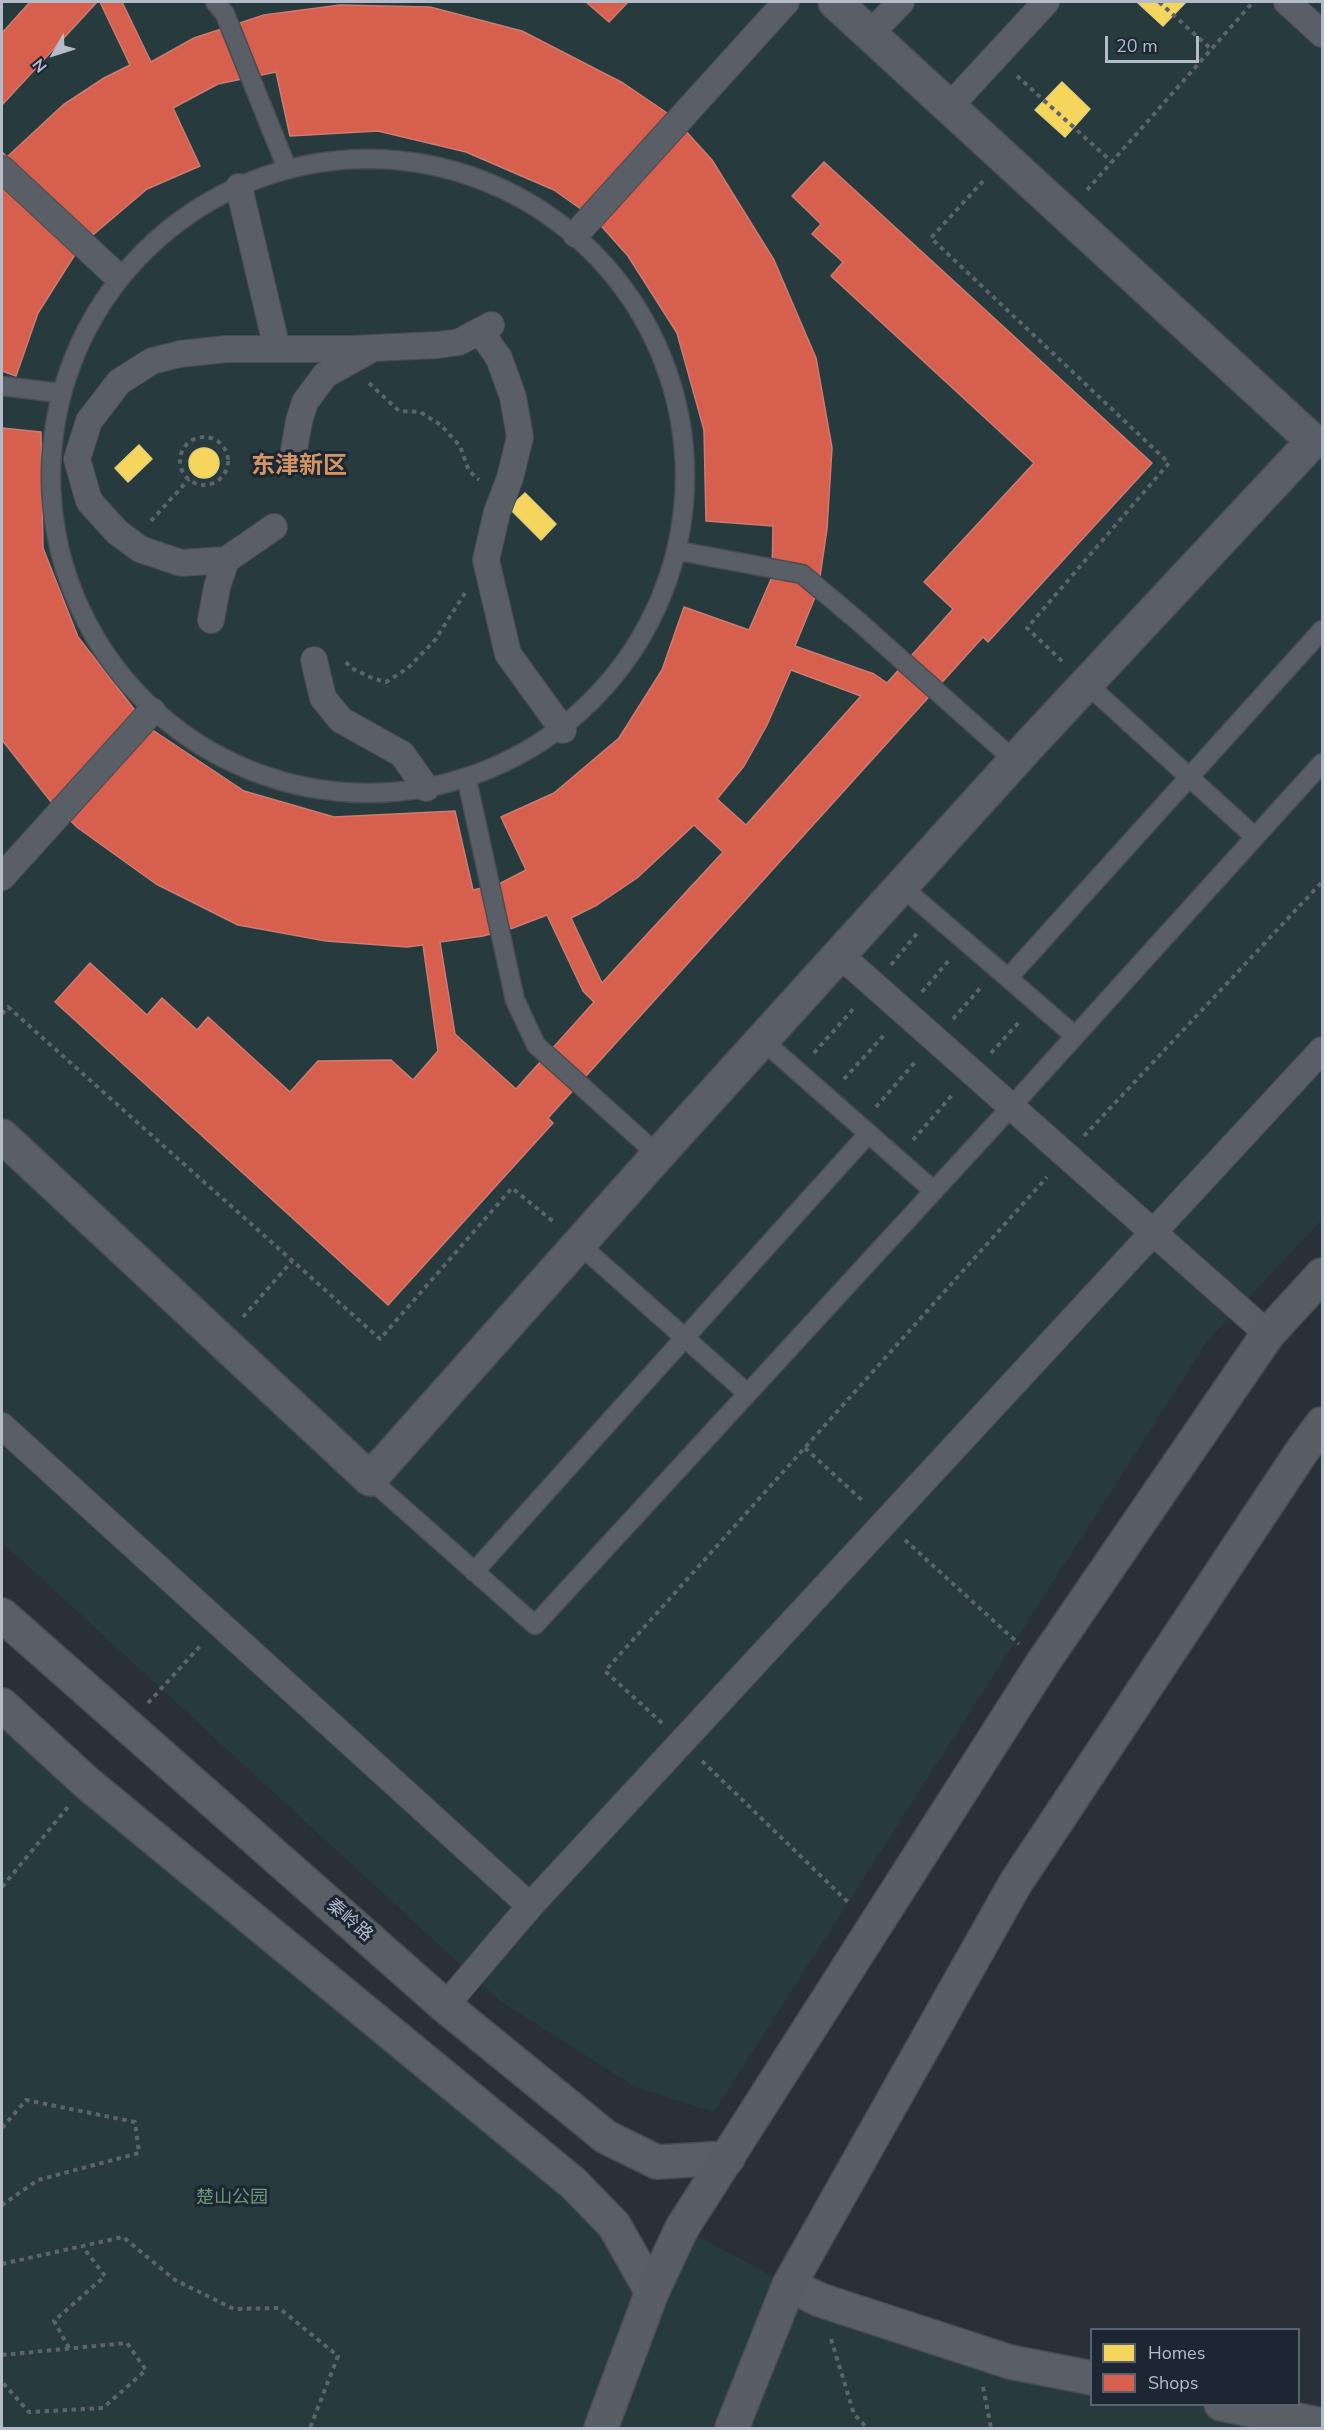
<!DOCTYPE html>
<html>
<head>
<meta charset="utf-8">
<style>
	body { margin:0 }
	#map { position:relative; width:1324px; height:2430px; overflow:hidden; background:#2a3038; font-family:"Nunito Sans",sans-serif }
	canvas { display:block }
	.frame { position:absolute; inset:0; border:3px solid #b4bcc9; pointer-events:none }
	.legend { position:absolute; left:1090px; top:2328px; width:210px; height:78px; box-sizing:border-box; background:#1d2633; border:2px solid #59626f; margin:0; padding:8px 10px; list-style:none; font-size:18px; color:#b4bcc9 }
	.legend li { display:flex; align-items:center; gap:12px; height:30px }
	.legend b { width:30px; border:2px solid #59626f }
	.north { position:absolute; left:24px; top:24px; width:60px; height:60px; -webkit-text-stroke:4px #1d2633; paint-order:stroke; rotate:231deg; font-size:16px; font-weight:700; line-height:24px; text-align:center; color:#b4bcc9 }
	.north::after { content:''; display:block; margin:auto; width:21px; height:27px; background:#b4bcc9; clip-path:polygon(50% 0,100% 100%,50% 72%,0 100%) }
	.scale { position:absolute; left:1105px; top:36px; width:94px; height:27px; box-sizing:border-box; border:3px solid #b4bcc9; border-top:0; padding-left:8px; font-size:18px; line-height:21px; white-space:nowrap; color:#b4bcc9; -webkit-text-stroke:4px #1d2633; paint-order:stroke }
</style>
</head>
<body>
<div id="map">
<canvas width="1324" height="2430"></canvas>
<div class="frame"></div>
<ul class="legend">
<li><b style="height:16px;background:#f6d55c"></b>Homes</li>
<li><b style="height:16px;background:#d6604d"></b>Shops</li>
</ul>
<div class="north">N</div>
<div class="scale">20 m</div>
</div>
<script>
const ctx = document.querySelector('canvas').getContext('2d');
ctx.lineJoin = 'round';
function paint(path, color) {
  ctx.fillStyle = color;
  ctx.fill(path, 'evenodd');
}
function toPath(rows) {
  const path = new Path2D();
  for (const r of rows) {
    if (r.length === 3) {
      path.moveTo(r[0] + r[2], r[1]);
      path.arc(r[0], r[1], r[2], 0, 2 * Math.PI);
      continue;
    }
    path.moveTo(r[0], r[1]);
    for (let i = 2; i < r.length; i += 2) path.lineTo(r[i], r[i + 1]);
  }
  return path;
}
function strokePath(path, color, width, dash) {
  ctx.strokeStyle = color;
  ctx.lineWidth = width;
  ctx.lineCap = dash ? 'butt' : 'round';
  ctx.setLineDash(dash || []);
  ctx.stroke(path);
}
function label(font, color, halo, rows, align = 'center') {
  ctx.font = font + ' "Nunito Sans","Noto Sans SC",sans-serif';
  ctx.lineWidth = 6;
  ctx.setLineDash([]);
  ctx.textBaseline = 'middle';
  ctx.strokeStyle = halo;
  ctx.fillStyle = color;
  for (const [text, x, y, turn = 0] of rows) {
    ctx.save();
    ctx.translate(x, y);
    ctx.rotate((+turn || 0) * Math.PI / 180);
    ctx.textAlign = isNaN(turn) ? turn : align;
    if (halo) ctx.strokeText(text, 0, 0);
    ctx.fillText(text, 0, 0);
    ctx.restore();
  }
}
paint(toPath([
	[2,2,1322,2,1322,1220,1208,1340,714,2112,635,2087,500,2001,2,1542],
	[2,1705,573,2183,651,2291,682,2228,789,2285,1091,2378,1092,2404,1221,2405,1322,2428,2,2428]
]), '#273a3e');
const homes = toPath([
	[1137,2,1186,2,1163,26,1137,2],
	[1062,82,1090,109,1065,137,1035,110,1062,82],
	[139,445,152,459,128,482,115,468,139,445],
	[204,463,15],
	[525,493,556,524,541,540,509,508,525,493]
]);
paint(homes, '#f6d55c');
strokePath(homes, '#e2ce7d', 1.5);
const shops = toPath([
	[30,2,97,2,2,105,2,33,30,2],
	[100,2,122,2,151,62,194,38,264,15,340,5,430,7,522,31,623,83,673,117,712,160,774,260,816,358,832,448,827,529,818,590,795,646,874,674,887,683,953,609,924,582,1034,463,831,276,843,262,812,234,821,224,792,196,824,162,1152,463,988,642,983,637,548,1118,553,1123,388,1305,55,1002,90,963,147,1015,162,998,197,1030,208,1017,290,1092,318,1061,391,1060,413,1080,438,1051,423,945,407,947,326,941,238,925,156,884,78,828,52,803,2,740,2,428,41,432,43,548,78,637,148,727,244,791,334,817,455,811,473,890,499,884,526,870,501,817,554,793,619,738,662,670,684,607,749,630,772,577,773,526,706,521,704,430,677,333,628,256,595,219,554,190,466,152,378,131,290,136,276,72,218,84,173,108,200,166,147,189,81,245,38,313,16,376,2,371,2,152,7,157,63,105,104,78,130,65,100,2],
	[791,670,861,696,746,825,717,799,744,766,767,725,791,670],
	[694,825,723,852,602,983,571,918,597,905,637,878,694,825],
	[547,915,583,991,594,1002,516,1089,455,1034,440,942,483,936,513,928,547,915],
	[586,2,628,2,609,22,586,2]
]);
paint(shops, '#d6604d');
strokePath(shops, '#cc7c72', 1.5);
const service = toPath([
	[215,2,225,14,286,166],
	[368,476,317],
	[2,386,59,393],
	[679,551,802,574,858,621,1015,761],
	[1087,684,1255,837],
	[467,780,515,1000,536,1045,658,1155],
	[902,887,1008,978,1322,630],
	[1008,978,1075,1036],
	[762,1040,934,1191],
	[579,1244,747,1393],
	[370,1479,535,1625,1011,1107,1322,763],
	[474,1572,868,1134]
]);
const pedestrian = toPath([
	[1287,2,1322,34],
	[870,34,901,2],
	[949,107,1046,2],
	[2,169,117,276],
	[239,187,277,349],
	[576,234,786,2],
	[480,331,499,358,513,397,520,437,510,478,497,512,486,560,508,654,563,730],
	[292,462,299,421,305,402,325,375,370,350],
	[274,527,226,560,181,563,140,549,117,532,89,501,77,459,89,421,119,382,152,361,180,354,226,349,351,349,438,345,459,342,491,325],
	[211,620,217,587,226,560],
	[314,660,323,698,341,720,402,754,426,788],
	[2,877,152,711],
	[840,955,1268,1334],
	[2,1426,530,1906],
	[445,2006,530,1906,1322,1050]
]);
const minor = toPath([
	[2,1136,370,1479,658,1155,1032,742,1313,441,835,2]
]);
const tertiary = toPath([
	[2,1615,445,2006,606,2137,657,2162,728,2158],
	[2,1705,87,1783,573,2183,614,2225,652,2292],
	[789,2285,820,2300,1010,2362,1092,2378],
	[1221,2404,1322,2425]
]);
const secondary = toPath([
	[601,2428,652,2292,682,2228,1042,1664,1268,1334,1322,1275],
	[732,2428,789,2285,1015,1884,1302,1451,1322,1424]
]);
strokePath(service, '#484c53', 21);
strokePath(pedestrian, '#484c53', 28);
strokePath(minor, '#484c53', 36);
strokePath(tertiary, '#484c53', 36);
strokePath(secondary, '#484c53', 36);
strokePath(toPath([
	[1159,2,1211,49],
	[1017,76,1112,162],
	[983,181,931,238,1169,463,1027,628,1064,663],
	[1087,190,1253,2],
	[369,383,399,411,420,412,441,425,460,446,469,471,479,480],
	[204,461,24],
	[151,521,189,479],
	[346,662,351,668,372,678,386,682,408,668,435,640,465,593],
	[891,965,919,931],
	[922,992,950,959],
	[2,1014,8,1007,380,1339,512,1188,555,1223],
	[953,1019,982,986],
	[814,1053,855,1007],
	[991,1053,1020,1021],
	[844,1079,885,1034],
	[876,1107,916,1061],
	[1084,1136,1322,882],
	[913,1140,953,1094],
	[243,1317,292,1261],
	[805,1448,864,1502],
	[905,1540,1019,1644],
	[148,1703,202,1644],
	[662,1723,605,1671,1047,1177],
	[702,1761,850,1904],
	[2,1887,68,1807],
	[2,2128,26,2100,135,2122,139,2153,38,2180,2,2205],
	[2,2264,123,2237,175,2280,234,2309,279,2308,338,2356,310,2428],
	[831,2339,854,2414,867,2428],
	[69,2348,54,2321,105,2276,82,2246],
	[2,2355,127,2343,146,2370,103,2408,29,2412,2,2382],
	[983,2387,991,2428]
]), '#5d636a', 4, [4.5, 4.5]);
strokePath(service, '#5a5e66', 18);
strokePath(pedestrian, '#5a5e66', 26);
strokePath(minor, '#5a5e66', 33);
strokePath(tertiary, '#5a5e66', 33);
strokePath(secondary, '#595d64', 33);
label('18px', '#b4bcc9', '#1d2633', [
	["秦岭路",349,1921,41]
]);
label('18px', '#6b9a76', '#1d2633', [
	["楚山公园",232,2199]
]);
label('bold 24px', '#d59563', '#1d2633', [
	["东津新区",299,467]
]);
</script>
</body>
</html>
